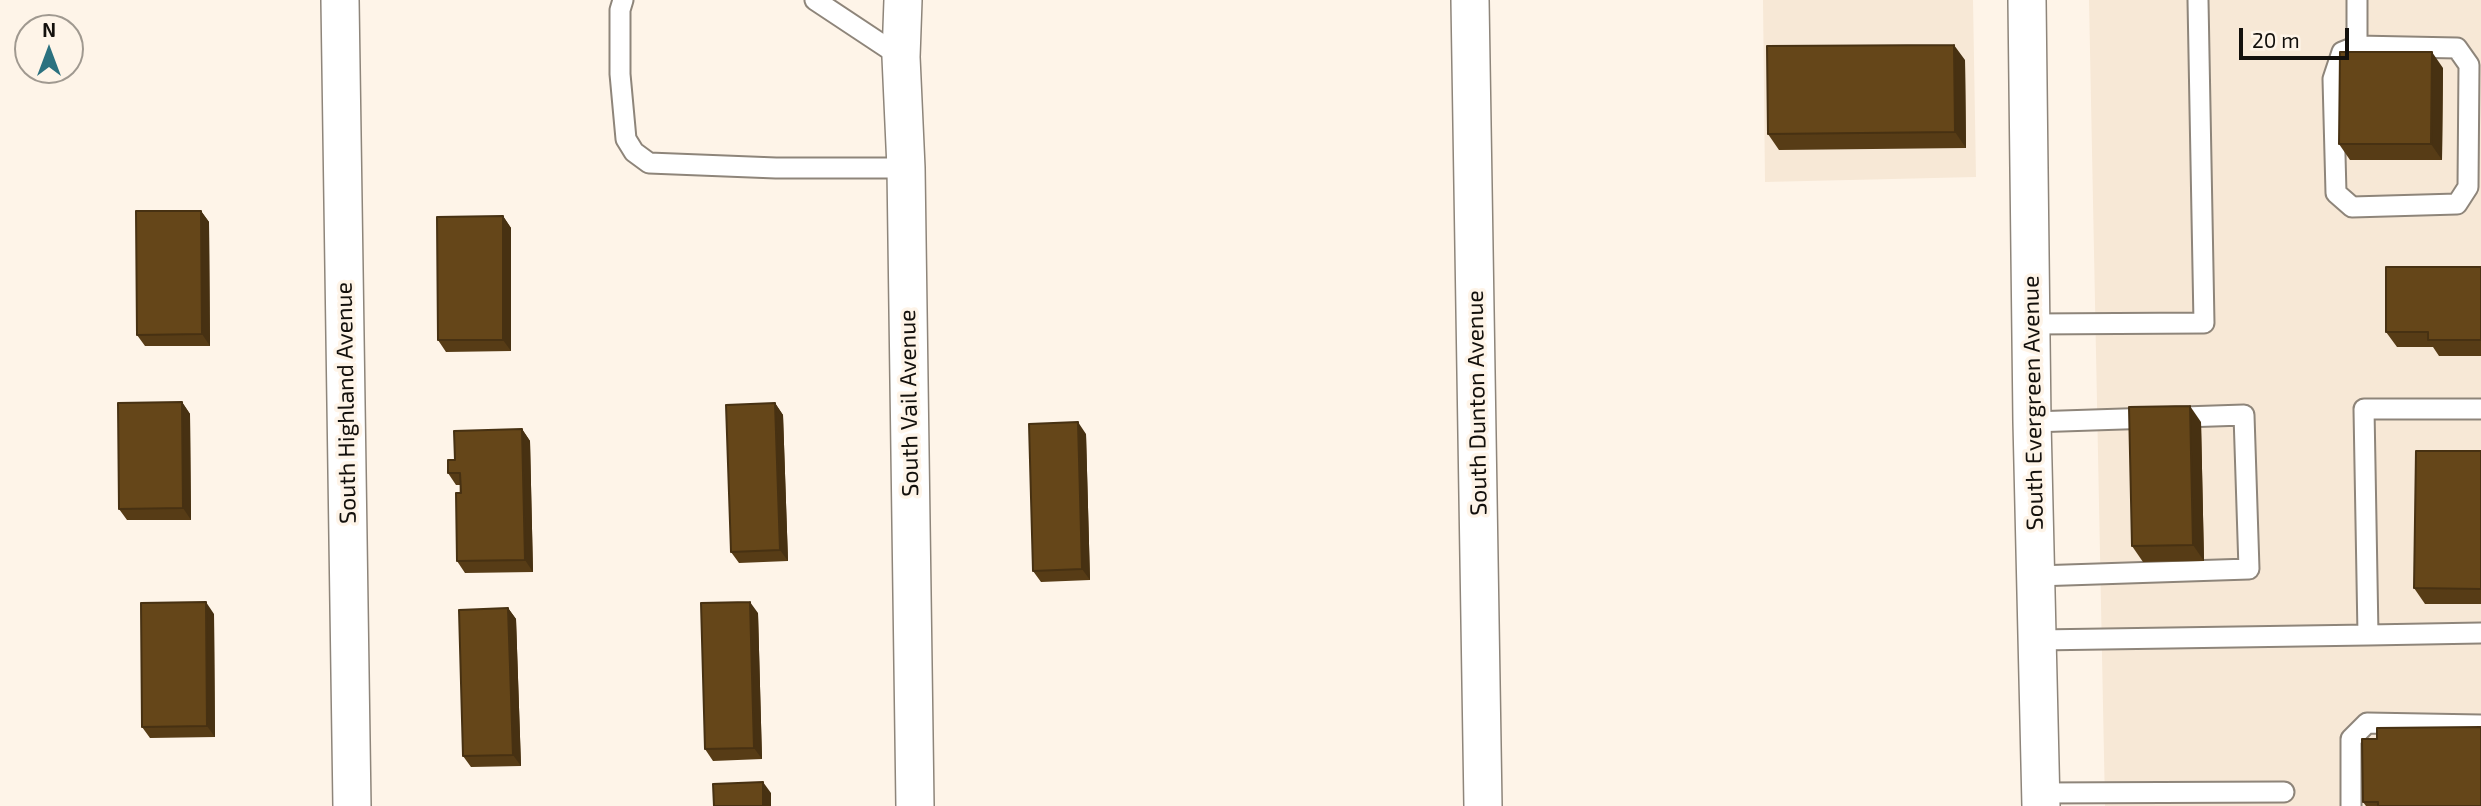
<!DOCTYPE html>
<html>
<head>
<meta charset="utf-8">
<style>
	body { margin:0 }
	#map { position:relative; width:2481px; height:806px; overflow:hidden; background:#fef4e8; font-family:"Exo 2",sans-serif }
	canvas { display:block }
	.north { position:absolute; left:14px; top:14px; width:70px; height:70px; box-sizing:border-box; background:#fef4e8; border:2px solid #a09990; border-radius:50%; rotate:0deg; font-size:19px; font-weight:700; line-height:28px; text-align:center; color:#13100c }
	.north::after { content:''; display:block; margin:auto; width:24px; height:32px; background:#2b717f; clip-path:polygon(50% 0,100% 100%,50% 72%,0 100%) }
	.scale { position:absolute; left:2239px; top:28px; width:110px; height:32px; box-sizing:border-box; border:4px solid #13100c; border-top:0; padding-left:9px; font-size:21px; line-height:24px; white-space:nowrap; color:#13100c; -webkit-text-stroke:5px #fef4e8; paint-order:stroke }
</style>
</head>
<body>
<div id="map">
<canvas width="2481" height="806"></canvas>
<div class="north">N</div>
<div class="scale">20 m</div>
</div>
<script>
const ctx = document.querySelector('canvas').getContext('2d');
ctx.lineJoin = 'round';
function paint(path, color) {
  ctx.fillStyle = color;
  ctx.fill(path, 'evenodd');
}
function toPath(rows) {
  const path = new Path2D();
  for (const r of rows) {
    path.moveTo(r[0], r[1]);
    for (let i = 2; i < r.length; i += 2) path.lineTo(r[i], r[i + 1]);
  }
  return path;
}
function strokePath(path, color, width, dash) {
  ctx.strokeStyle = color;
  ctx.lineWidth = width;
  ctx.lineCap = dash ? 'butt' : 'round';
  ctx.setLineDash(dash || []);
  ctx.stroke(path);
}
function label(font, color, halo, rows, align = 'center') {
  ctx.font = font + ' "Exo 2",sans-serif';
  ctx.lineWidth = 7;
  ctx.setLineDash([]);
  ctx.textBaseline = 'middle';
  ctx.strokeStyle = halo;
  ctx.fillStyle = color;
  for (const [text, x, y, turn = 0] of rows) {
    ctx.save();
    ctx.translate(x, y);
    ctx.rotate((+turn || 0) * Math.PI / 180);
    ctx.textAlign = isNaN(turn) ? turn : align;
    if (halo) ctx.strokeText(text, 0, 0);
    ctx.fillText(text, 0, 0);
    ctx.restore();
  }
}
paint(toPath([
	[1763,0,1973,0,1976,177,1765,182],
	[2089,0,2481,0,2481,806,2105,806]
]), '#f7e8d6');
const lane = toPath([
	[623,0,620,10,620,74,626,139,634,152,649,163,776,168,906,168],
	[815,0,901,57],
	[2357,0,2357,46],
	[2357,46,2457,48,2469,65,2468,187,2457,204,2352,207,2336,193,2333,79,2342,52,2357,46],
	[2031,324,2204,323,2198,0],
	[2481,409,2364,409,2368,635,2481,633],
	[2032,422,2244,415,2249,569,2036,576],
	[2038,640,2368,635],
	[2040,793,2284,792],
	[2351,806,2351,739,2367,723,2481,725]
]);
const street = toPath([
	[340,0,352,806],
	[903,0,901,57,906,168,915,806],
	[1470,0,1483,806],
	[2027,0,2032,422,2041,806]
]);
strokePath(lane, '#8e857a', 23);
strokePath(street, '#8e857a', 40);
strokePath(lane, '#fff', 19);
strokePath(street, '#fff', 37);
paint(toPath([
	[1965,60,1966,148,1779,150,1768,134],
	[2443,68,2442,160,2350,160,2339,144],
	[201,211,209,222,210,346,145,346,137,335],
	[503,216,511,228,511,351,446,352,438,340],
	[2481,267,2481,356,2439,356,2433,347,2397,347,2386,332],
	[182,402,190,414,191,520,127,520,119,509],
	[775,403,783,415,788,561,739,563,731,552],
	[2201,422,2204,561,2143,562,2132,546],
	[522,429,530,441,533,572,465,573,457,561,460,485,456,485,448,473,455,460],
	[1086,434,1090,580,1041,582,1033,571],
	[2481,451,2481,604,2425,604,2414,588],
	[508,608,516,619,521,766,471,767,463,756],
	[758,613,762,759,713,761,705,749],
	[214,614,215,737,150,738,142,727],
	[2377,739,2481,806,2366,806,2363,802]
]), '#573c16');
paint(toPath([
	[1954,45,1965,60,1966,148,1955,132],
	[2432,52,2443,68,2442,160,2431,144],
	[201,211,209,222,210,346,202,334],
	[503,216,511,228,511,351,503,340],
	[182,402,190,414,191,520,183,508],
	[775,403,783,415,788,561,780,550],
	[2190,406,2201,422,2204,561,2193,545],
	[1078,422,1086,434,1090,580,1082,569],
	[522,429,530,441,533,572,525,560],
	[206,602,214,614,215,737,207,726],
	[750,602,758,613,762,759,754,748],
	[508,608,516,619,521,766,513,755],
	[763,782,771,793,771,806,763,806]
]), '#473112');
const building = toPath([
	[1954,45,1955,132,1768,134,1767,46,1954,45],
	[2340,52,2432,52,2431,144,2339,144,2340,52],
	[136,211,201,211,202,334,137,335,136,211],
	[503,216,503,340,438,340,437,217,503,216],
	[2386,267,2481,267,2481,340,2428,340,2428,332,2386,332,2386,267],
	[182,402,183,508,119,509,118,403,182,402],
	[775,403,780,550,731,552,726,405,775,403],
	[2190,406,2193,545,2132,546,2129,407,2190,406],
	[1078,422,1082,569,1033,571,1029,424,1078,422],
	[522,429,525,560,457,561,456,493,461,493,460,473,448,473,448,460,455,460,454,431,522,429],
	[2416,451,2481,451,2481,589,2414,588,2416,451],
	[206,602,207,726,142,727,141,603,206,602],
	[750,602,754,748,705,749,701,603,750,602],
	[508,608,513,755,463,756,459,610,508,608],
	[2481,727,2481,806,2378,806,2378,802,2363,802,2362,739,2377,739,2377,728,2481,727],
	[763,782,763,806,714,806,713,784,763,782]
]);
paint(building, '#654619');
strokePath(building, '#473112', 2);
label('23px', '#13100c', '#fef4e8', [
	["South Highland Avenue",346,403,-91],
	["South Vail Avenue",909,403,-91],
	["South Dunton Avenue",1477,403,-91],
	["South Evergreen Avenue",2033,403,-91]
]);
</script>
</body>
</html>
